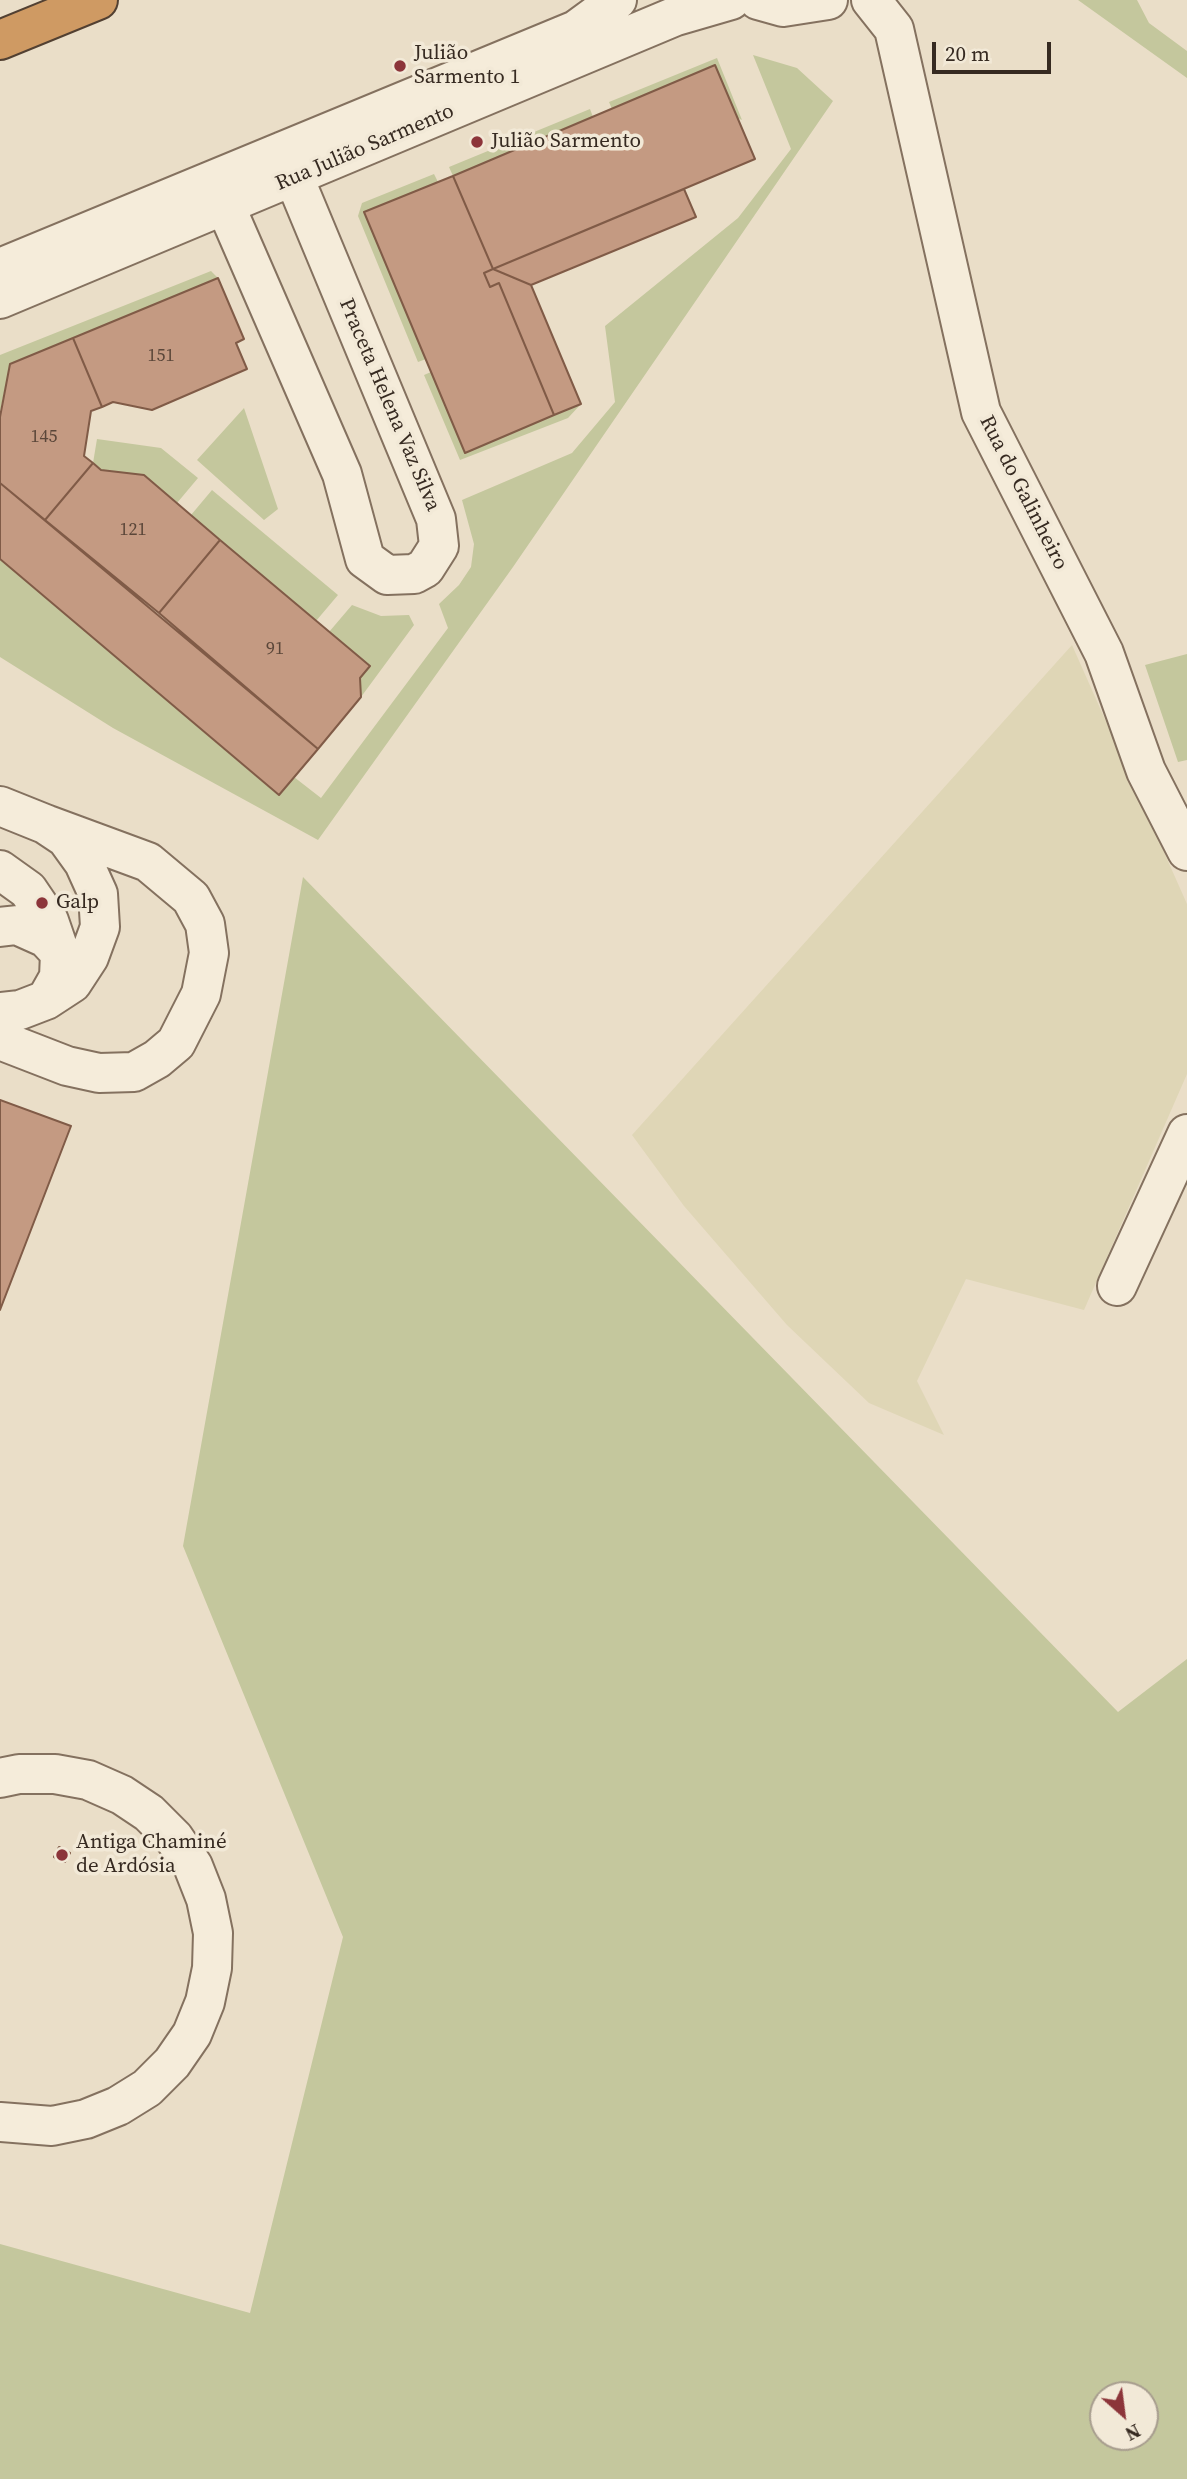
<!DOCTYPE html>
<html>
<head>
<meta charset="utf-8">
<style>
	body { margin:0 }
	#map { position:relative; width:1187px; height:2479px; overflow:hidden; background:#eadec8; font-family:"Source Serif 4",serif }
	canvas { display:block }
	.north { position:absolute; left:1089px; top:2381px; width:70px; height:70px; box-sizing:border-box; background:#f2e9d7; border:2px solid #a79d8e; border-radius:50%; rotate:152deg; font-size:19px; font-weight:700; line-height:28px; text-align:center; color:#362a21 }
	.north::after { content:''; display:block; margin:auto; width:24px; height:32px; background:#8c353a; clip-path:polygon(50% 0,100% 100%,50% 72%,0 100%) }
	.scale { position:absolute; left:932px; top:42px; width:119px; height:32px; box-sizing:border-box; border:4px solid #362a21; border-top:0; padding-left:9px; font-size:21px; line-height:24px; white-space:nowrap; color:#362a21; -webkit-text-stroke:5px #f2e9d7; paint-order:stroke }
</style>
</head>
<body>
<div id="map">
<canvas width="1187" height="2479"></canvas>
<div class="north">N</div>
<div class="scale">20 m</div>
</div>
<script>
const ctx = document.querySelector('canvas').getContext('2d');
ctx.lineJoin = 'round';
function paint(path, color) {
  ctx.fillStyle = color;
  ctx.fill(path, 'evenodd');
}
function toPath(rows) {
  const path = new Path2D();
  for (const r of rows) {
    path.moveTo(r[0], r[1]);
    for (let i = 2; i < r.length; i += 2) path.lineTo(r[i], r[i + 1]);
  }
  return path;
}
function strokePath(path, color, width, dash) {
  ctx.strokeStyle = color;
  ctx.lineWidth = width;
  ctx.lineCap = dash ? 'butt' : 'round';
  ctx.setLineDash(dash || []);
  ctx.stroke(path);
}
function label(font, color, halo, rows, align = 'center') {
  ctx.font = font + ' "Source Serif 4",serif';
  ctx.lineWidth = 7;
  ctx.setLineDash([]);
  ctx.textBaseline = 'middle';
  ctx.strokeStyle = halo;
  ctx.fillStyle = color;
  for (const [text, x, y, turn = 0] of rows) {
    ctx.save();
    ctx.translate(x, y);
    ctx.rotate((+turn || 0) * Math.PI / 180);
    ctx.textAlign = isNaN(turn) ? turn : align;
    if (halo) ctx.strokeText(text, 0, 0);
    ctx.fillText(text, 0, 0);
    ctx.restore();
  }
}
paint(toPath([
	[1072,645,1187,904,1187,1074,1084,1310,966,1279,917,1381,944,1435,869,1403,787,1325,684,1206,632,1135]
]), '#dfd6b6');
paint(toPath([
	[1078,0,1137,0,1149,23,1187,51,1187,78],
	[753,55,797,68,833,101,513,567,318,840,113,728,0,657,0,559,278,795,294,777,321,798,448,628,439,604,459,585,471,567,474,544,462,500,572,453,615,402,605,326,738,218,791,149],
	[717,58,742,120,738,118,715,65,612,109,609,102],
	[590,109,593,117,453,176,449,167],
	[434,174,438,182,365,213,426,359,418,362,358,216,362,203],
	[211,271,218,278,10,364,0,412,0,355],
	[431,372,465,452,581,404,568,418,460,460,424,375],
	[244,408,278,509,264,520,197,460],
	[97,439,161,448,198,478,177,503,144,475,101,470,93,463],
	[212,490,338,595,316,621,191,515],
	[352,605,381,616,409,615,414,625,361,697,360,678,370,666,329,632],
	[1187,654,1187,760,1178,762,1145,665],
	[303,877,1118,1712,1187,1659,1187,2479,0,2479,0,2244,250,2313,343,1937,183,1546],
	[1103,2395,1145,2395,1145,2437,1103,2437]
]), '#c4c79d');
const building = toPath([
	[715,65,755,159,493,269,453,176,715,65],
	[453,176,493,269,484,273,490,287,499,283,554,415,465,453,364,212,453,176],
	[684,189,696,217,531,285,493,269,684,189],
	[493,269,531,285,581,404,554,415,499,283,490,287,484,273,493,269],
	[218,278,244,339,236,343,247,369,152,410,113,402,102,407,73,338,218,278],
	[73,338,102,407,91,411,84,456,93,463,45,520,0,483,0,417,10,364,73,338],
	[93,463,101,470,144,475,220,540,159,613,45,520,93,463],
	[0,483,318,749,279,795,0,559,0,483],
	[220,540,370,666,360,678,361,697,318,749,159,613,220,540],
	[0,1100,71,1126,0,1310,0,1100],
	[59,1847,70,1853,65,1862,54,1857,59,1847]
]);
paint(building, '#c49a82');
strokePath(building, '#805b47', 2);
const minor = toPath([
	[758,0,783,7,828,0],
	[871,0,894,29,981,412,1104,653,1146,771,1187,851],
	[214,180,342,474,365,559,387,575,414,574,425,568,439,546,436,519,283,151],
	[0,268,576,30,617,0],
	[0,299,676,16,731,0],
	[0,806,45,824,66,838,84,863,98,894,100,927,89,957,72,983,46,1000,20,1010,0,1012],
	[0,870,28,890,49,921,60,953,59,977,46,1000],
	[0,927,17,925,46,938,60,953],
	[0,1040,67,1066,99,1073,134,1072,157,1059,176,1043,201,994,209,953,205,924,191,898,148,862,45,824],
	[1117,1286,1187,1134],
	[0,1778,19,1774,55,1774,88,1780,122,1795,149,1813,174,1838,193,1866,206,1899,213,1933,212,1968,205,2002,192,2034,172,2063,147,2088,118,2106,86,2119,52,2126,0,2122]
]);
const highway = toPath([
	[0,40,98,0]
]);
strokePath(minor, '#84715f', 42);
strokePath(highway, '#524032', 42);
strokePath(minor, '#f5ecda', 38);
strokePath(highway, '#cf9a63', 38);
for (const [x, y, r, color] of [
	[400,66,7,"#8c353a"],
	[477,142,7,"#8c353a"],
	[42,903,7,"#8c353a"],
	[62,1855,7,"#8c353a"]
]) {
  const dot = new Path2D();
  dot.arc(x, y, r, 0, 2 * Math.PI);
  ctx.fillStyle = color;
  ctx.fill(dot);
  strokePath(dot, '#f2e9d7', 2.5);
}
label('18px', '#5a4639', null, [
	["151",161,356],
	["145",44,437],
	["121",133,530],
	["91",275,649]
]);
label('21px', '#362a21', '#f2e9d7', [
	["Julião",414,54],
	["Sarmento 1",414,78],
	["Julião Sarmento",491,142],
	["Galp",56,903],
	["Antiga Chaminé",76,1843],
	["de Ardósia",76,1867]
], 'left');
label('21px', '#362a21', '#f2e9d7', [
	["Rua Julião Sarmento",365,148,-23],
	["Praceta Helena Vaz Silva",389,405,67],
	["Rua do Galinheiro",1023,493,63]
]);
</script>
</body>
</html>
